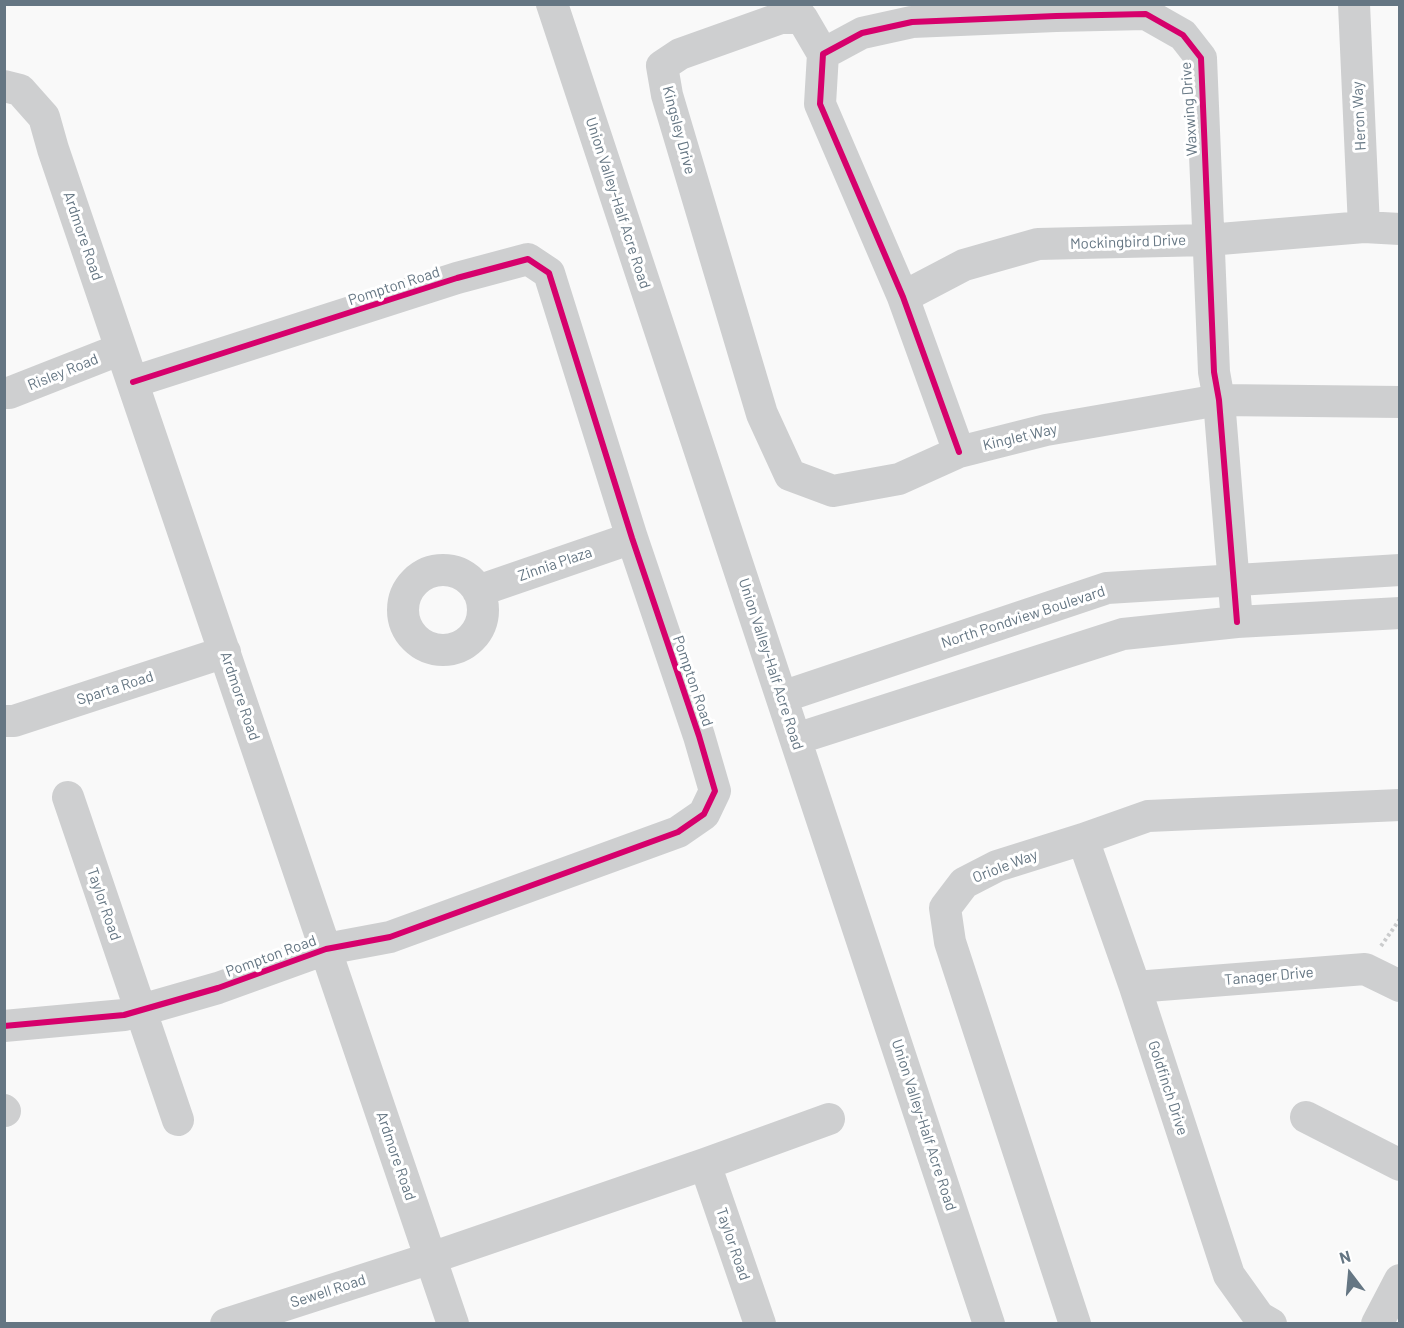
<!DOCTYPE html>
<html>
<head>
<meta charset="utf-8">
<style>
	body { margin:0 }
	#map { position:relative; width:1404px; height:1328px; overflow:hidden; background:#f9f9f9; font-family:Barlow,sans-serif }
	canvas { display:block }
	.frame { position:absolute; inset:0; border:6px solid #657683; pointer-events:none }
	.north { position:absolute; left:1320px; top:1244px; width:60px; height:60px; -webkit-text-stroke:4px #fff; paint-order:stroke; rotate:344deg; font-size:16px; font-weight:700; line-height:24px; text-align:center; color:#657683 }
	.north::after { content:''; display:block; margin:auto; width:21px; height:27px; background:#657683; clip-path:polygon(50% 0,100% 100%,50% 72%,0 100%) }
</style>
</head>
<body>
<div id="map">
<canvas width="1404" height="1328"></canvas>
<div class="frame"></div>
<div class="north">N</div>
</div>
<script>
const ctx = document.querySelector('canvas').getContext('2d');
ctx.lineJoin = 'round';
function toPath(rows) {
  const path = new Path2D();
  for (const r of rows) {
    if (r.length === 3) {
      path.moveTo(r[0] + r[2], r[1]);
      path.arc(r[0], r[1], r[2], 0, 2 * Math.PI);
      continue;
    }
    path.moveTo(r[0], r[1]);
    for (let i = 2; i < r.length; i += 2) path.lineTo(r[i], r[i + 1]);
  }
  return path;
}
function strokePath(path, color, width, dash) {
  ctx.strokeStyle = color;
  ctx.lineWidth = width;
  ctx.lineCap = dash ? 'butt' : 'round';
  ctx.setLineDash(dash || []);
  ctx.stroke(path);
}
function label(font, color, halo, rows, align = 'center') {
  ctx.font = font + ' Barlow,sans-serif';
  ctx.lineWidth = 6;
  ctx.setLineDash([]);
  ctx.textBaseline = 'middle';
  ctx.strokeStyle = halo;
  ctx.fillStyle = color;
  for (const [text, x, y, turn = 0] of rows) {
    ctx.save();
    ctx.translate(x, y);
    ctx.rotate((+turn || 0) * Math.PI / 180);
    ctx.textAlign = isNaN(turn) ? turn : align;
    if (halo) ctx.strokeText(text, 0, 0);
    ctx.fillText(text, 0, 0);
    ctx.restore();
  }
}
strokePath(toPath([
	[1400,853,1400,858],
	[1381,946,1400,919]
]), '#cbcccd', 4, [3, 3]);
strokePath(toPath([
	[552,4,989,1324],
	[1354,4,1364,227],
	[823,54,802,18,781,18,680,54,662,66,667,95,762,414,790,475,833,491,899,479,959,452,1046,430,1219,400,1400,402],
	[4,86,20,90,44,117,53,149,453,1324],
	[903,297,964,265,1038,244,1208,240,1364,227,1400,229],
	[4,393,9,393,121,349],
	[959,452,903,297,820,104,823,54,862,33,912,22,1056,16,1146,14,1183,35,1201,58,1214,372,1219,400,1237,622],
	[443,610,40],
	[478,591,632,538],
	[782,697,1107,588,1400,570],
	[4,721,14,721,225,652],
	[796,739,1123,634,1237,622,1400,613],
	[68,797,178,1120],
	[1083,839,1135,987,1229,1275,1259,1317,1271,1324],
	[1135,987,1365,969,1400,986],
	[4,1026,124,1015,218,988,326,949,390,937,678,832,704,814,715,791,699,736,632,538,549,273,528,259,457,278,133,382],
	[4,1110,5,1111],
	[1306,1117,1400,1165],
	[705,1164,760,1324],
	[226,1324,431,1258,705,1164,829,1119],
	[1075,1324,950,942,945,908,964,883,997,866,1083,839,1148,816,1400,805],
	[1377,1324,1400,1280]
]), '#cecfd0', 32);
strokePath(toPath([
	[959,452,903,297,820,104,823,54,862,33,912,22,1056,16,1146,14,1183,35,1201,58,1214,372,1219,400,1237,622],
	[4,1026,124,1015,218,988,326,949,390,937,678,832,704,814,715,791,699,736,632,538,549,273,528,259,457,278,133,382]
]), '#d6006c', 6);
label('15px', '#657683', '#fff', [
	["Waxwing Drive",1189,109,-94],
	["Heron Way",1359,116,-93],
	["Kingsley Drive",679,130,75],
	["Union Valley-Half Acre Road",618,203,72],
	["Ardmore Road",83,236,71],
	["Mockingbird Drive",1128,242,-2],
	["Pompton Road",394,286,-18],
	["Risley Road",63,372,-22],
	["Kinglet Way",1020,437,-13],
	["Zinnia Plaza",555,564,-19],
	["North Pondview Boulevard",1023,617,-18],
	["Union Valley-Half Acre Road",771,664,72],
	["Pompton Road",693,681,71],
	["Sparta Road",115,688,-18],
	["Ardmore Road",240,696,71],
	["Oriole Way",1005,866,-21],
	["Taylor Road",104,904,71],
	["Pompton Road",271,956,-20],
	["Tanager Drive",1269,976,-5],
	["Goldfinch Drive",1168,1088,72],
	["Union Valley-Half Acre Road",924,1125,72],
	["Ardmore Road",396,1156,71],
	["Taylor Road",733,1244,71],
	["Sewell Road",328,1291,-18]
]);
</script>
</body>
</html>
